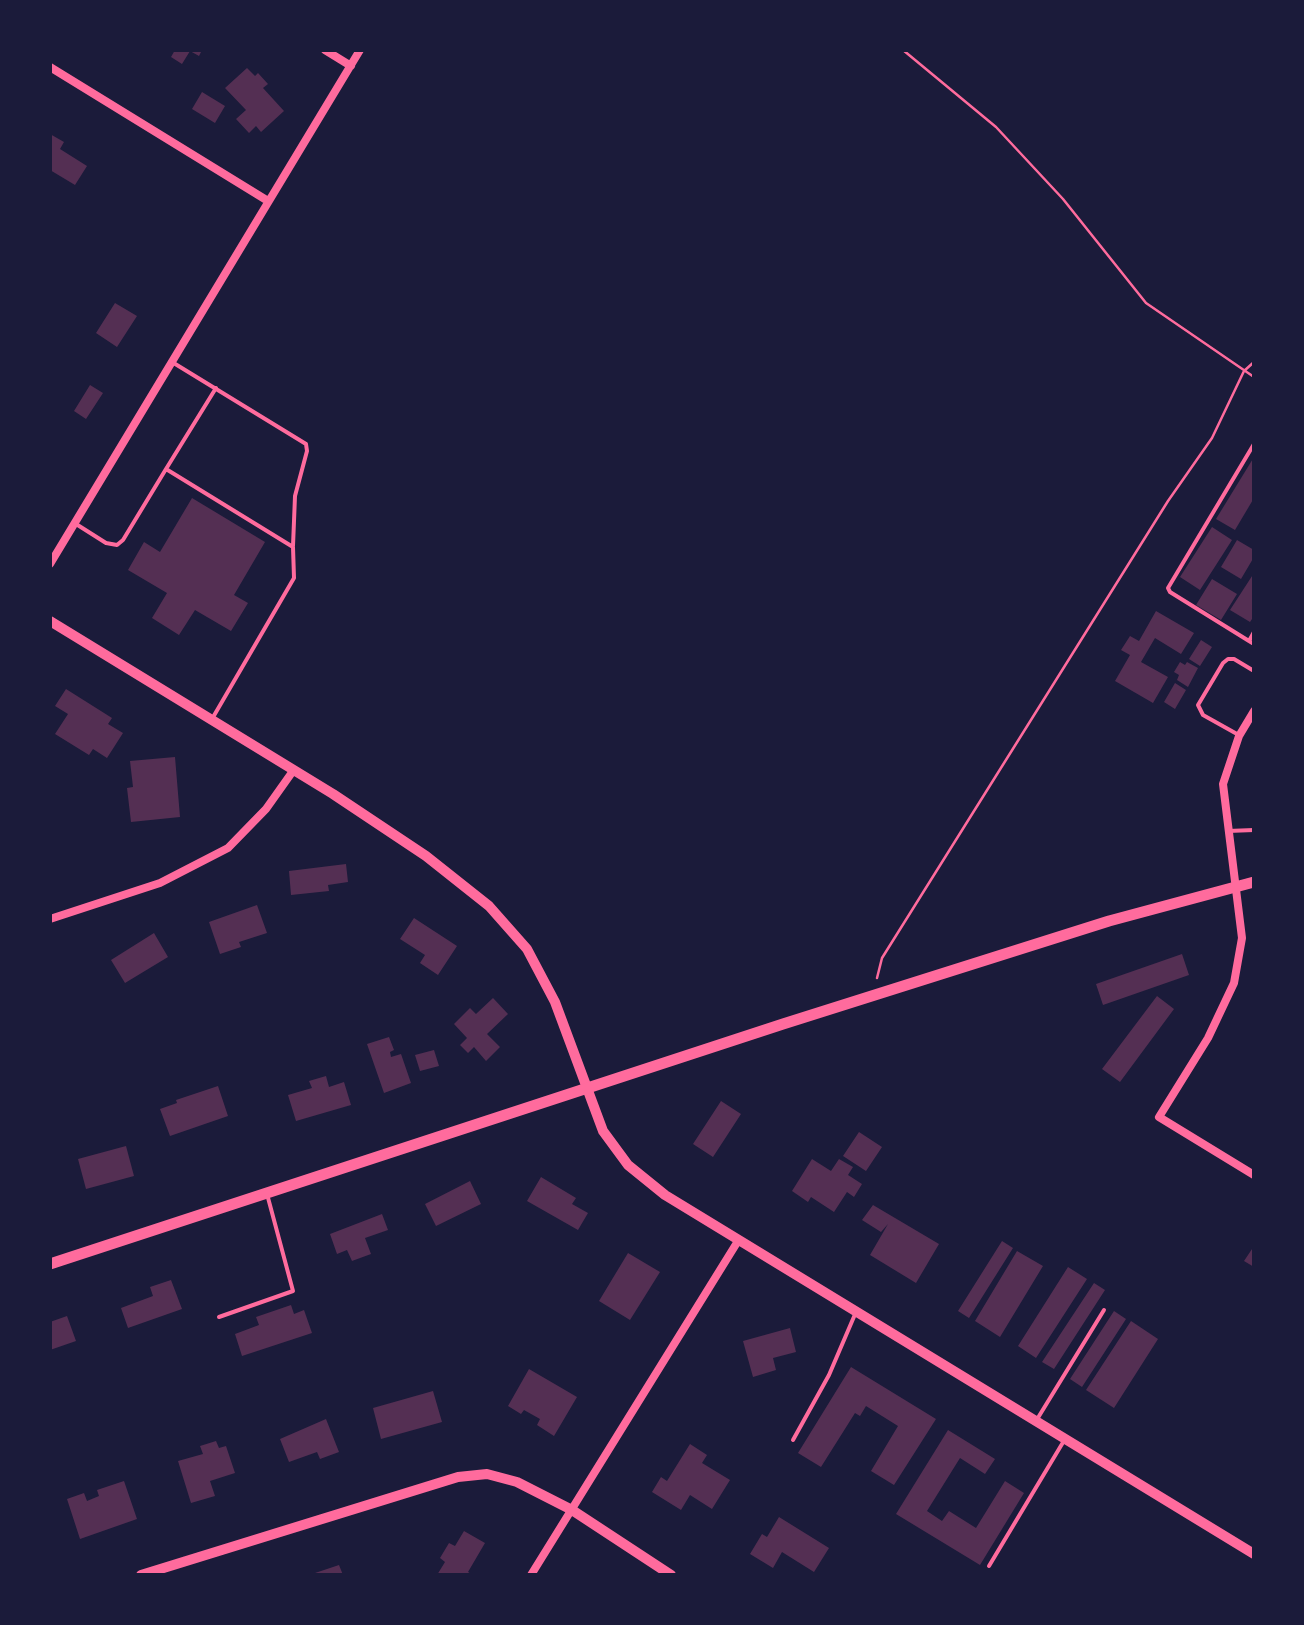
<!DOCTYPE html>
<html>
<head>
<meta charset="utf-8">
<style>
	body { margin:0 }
	#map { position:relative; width:1304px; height:1625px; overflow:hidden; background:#1b1b3a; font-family:"DM Sans",sans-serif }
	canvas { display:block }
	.frame { position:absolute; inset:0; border:52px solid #1b1b3a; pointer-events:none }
</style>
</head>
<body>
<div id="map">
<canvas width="1304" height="1625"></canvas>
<div class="frame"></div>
</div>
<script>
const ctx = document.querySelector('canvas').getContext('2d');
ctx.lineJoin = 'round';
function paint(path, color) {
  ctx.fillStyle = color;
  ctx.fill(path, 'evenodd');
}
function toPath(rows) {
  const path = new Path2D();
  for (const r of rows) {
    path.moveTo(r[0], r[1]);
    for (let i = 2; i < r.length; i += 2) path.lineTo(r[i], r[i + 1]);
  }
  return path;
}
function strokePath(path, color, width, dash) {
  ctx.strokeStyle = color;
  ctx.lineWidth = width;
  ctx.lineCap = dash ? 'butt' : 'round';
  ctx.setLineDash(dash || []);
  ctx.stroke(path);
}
paint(toPath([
	[175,50,202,50,199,56,190,51,182,64,171,57],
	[247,68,255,76,258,73,268,84,263,88,284,111,261,132,256,126,249,133,236,119,246,110,225,88],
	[202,92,225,106,215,123,192,109],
	[50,134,64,142,60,149,87,166,75,185,50,170],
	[115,303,137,316,117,347,96,333],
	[90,385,103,393,86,419,74,411],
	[1254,457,1254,498,1235,530,1216,519],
	[192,498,265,542,234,595,248,603,231,631,195,610,179,635,152,618,167,593,128,570,144,542,160,552],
	[1212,527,1232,540,1200,590,1180,577],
	[1237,540,1254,550,1254,557,1241,579,1221,567],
	[1254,573,1254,616,1250,622,1230,610],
	[1212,579,1237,594,1221,620,1196,605],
	[1156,611,1194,633,1181,654,1155,638,1141,662,1168,677,1153,703,1115,681,1130,655,1121,650,1130,636,1139,641],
	[1201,640,1212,647,1200,666,1189,659],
	[1180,662,1185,665,1187,662,1198,668,1188,687,1177,680,1179,675,1174,672],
	[1175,683,1186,690,1175,709,1164,702],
	[66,689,112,718,108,724,123,733,107,758,93,749,89,755,55,734,68,714,55,706],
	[175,757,180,817,131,822,127,788,133,787,130,761],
	[346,864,348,882,328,885,329,891,291,895,289,871],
	[257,905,267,933,239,942,241,947,220,954,209,922],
	[414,918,457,946,438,975,420,963,425,955,400,939],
	[154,933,168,957,125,983,111,960],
	[1182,954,1189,975,1103,1005,1096,984],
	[1157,996,1174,1009,1120,1082,1102,1069],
	[493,998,508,1014,487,1034,500,1047,486,1061,474,1047,468,1053,460,1045,467,1038,454,1024,470,1008,476,1014],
	[389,1037,394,1050,390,1052,391,1057,401,1054,411,1083,384,1093,367,1044],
	[434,1050,439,1066,420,1071,415,1055],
	[326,1076,329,1087,344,1082,351,1105,296,1121,288,1095,312,1088,309,1081],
	[218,1086,228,1116,170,1136,160,1109,177,1103,176,1100],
	[721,1101,741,1114,713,1157,693,1144],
	[859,1132,882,1147,866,1171,843,1156],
	[126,1146,134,1176,86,1189,78,1159],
	[812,1159,831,1171,839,1159,853,1167,848,1175,862,1184,854,1197,847,1192,834,1212,811,1197,808,1202,792,1191],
	[541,1177,576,1198,572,1204,588,1213,578,1230,527,1201],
	[470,1181,481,1204,436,1226,425,1204],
	[873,1205,939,1244,916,1283,870,1255,888,1224,881,1232,862,1220],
	[382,1214,388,1230,365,1238,371,1254,352,1261,347,1250,337,1254,330,1234],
	[1002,1241,1013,1248,969,1318,958,1311],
	[1254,1246,1254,1267,1244,1261],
	[1017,1251,1043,1266,1000,1337,975,1321],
	[628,1253,660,1272,630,1320,599,1301],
	[1068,1267,1087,1279,1036,1358,1018,1346],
	[171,1280,182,1309,128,1328,121,1308,153,1296,150,1287],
	[1094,1283,1105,1290,1054,1369,1042,1362],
	[291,1305,294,1314,304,1310,312,1333,242,1356,235,1334,259,1325,256,1317],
	[1114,1311,1126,1319,1082,1387,1070,1379],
	[67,1316,76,1341,50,1350,50,1322],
	[1131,1321,1158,1339,1114,1408,1086,1390],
	[790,1328,796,1352,773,1358,776,1370,753,1377,743,1341],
	[851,1367,936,1419,894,1485,871,1471,898,1426,866,1406,860,1416,855,1413,821,1467,798,1453],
	[529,1369,577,1397,554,1436,537,1425,540,1419,524,1410,521,1414,508,1406],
	[433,1391,442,1422,381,1439,373,1408],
	[326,1419,339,1452,320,1459,317,1452,289,1462,280,1439],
	[948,1430,995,1459,985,1474,960,1458,927,1511,942,1521,949,1511,976,1528,1005,1481,1024,1493,980,1565,896,1514],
	[216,1441,219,1448,226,1446,235,1473,210,1481,215,1496,191,1503,178,1461,203,1454,200,1446],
	[690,1444,707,1455,702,1463,730,1480,712,1509,690,1495,681,1510,652,1492,661,1477,667,1481],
	[124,1481,137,1519,80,1539,67,1499,84,1493,87,1501,99,1496,97,1490],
	[779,1517,829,1548,814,1572,782,1552,773,1568,750,1554,762,1534,767,1537],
	[464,1531,485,1543,468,1572,473,1575,437,1575,445,1562,440,1558,449,1543,455,1546],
	[339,1565,343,1575,312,1575,312,1574]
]), '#542f53');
strokePath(toPath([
	[903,50,996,127,1063,199,1146,303,1254,377],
	[877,978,882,958,1168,501,1212,438,1244,371,1254,362]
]), '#ff6b9d', 2.5);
strokePath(toPath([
	[172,362,306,444,307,451,295,496,293,546],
	[166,469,216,388],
	[76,524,106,543,117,545,123,540,166,469,293,547,294,578,212,719],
	[1254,632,1249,641,1254,644],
	[1249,641,1170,592,1168,588,1254,444],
	[1237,734,1203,715,1198,705,1223,663,1228,659,1234,659,1254,671],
	[1228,831,1254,830],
	[219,1317,293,1291,267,1194],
	[1036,1421,1104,1310],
	[793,1440,829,1375,856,1312],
	[989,1566,1065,1439]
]), '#ff6b9d', 4);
strokePath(toPath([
	[325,50,351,66],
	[50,67,268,201],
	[50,564,360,50],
	[1254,711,1239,736,1223,784,1242,938,1234,983,1208,1038,1159,1117,1254,1175],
	[50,919,160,883,228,848,266,809,293,771],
	[531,1575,738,1241]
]), '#ff6b9d', 8);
strokePath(toPath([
	[50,621,333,794,426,856,489,906,527,949,555,1002,603,1131,628,1165,665,1195,1254,1554],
	[141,1575,458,1477,487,1474,517,1482,572,1510,671,1575]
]), '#ff6b9d', 10);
strokePath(toPath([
	[50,1264,783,1024,1109,921,1254,882]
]), '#ff6b9d', 11);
</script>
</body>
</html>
